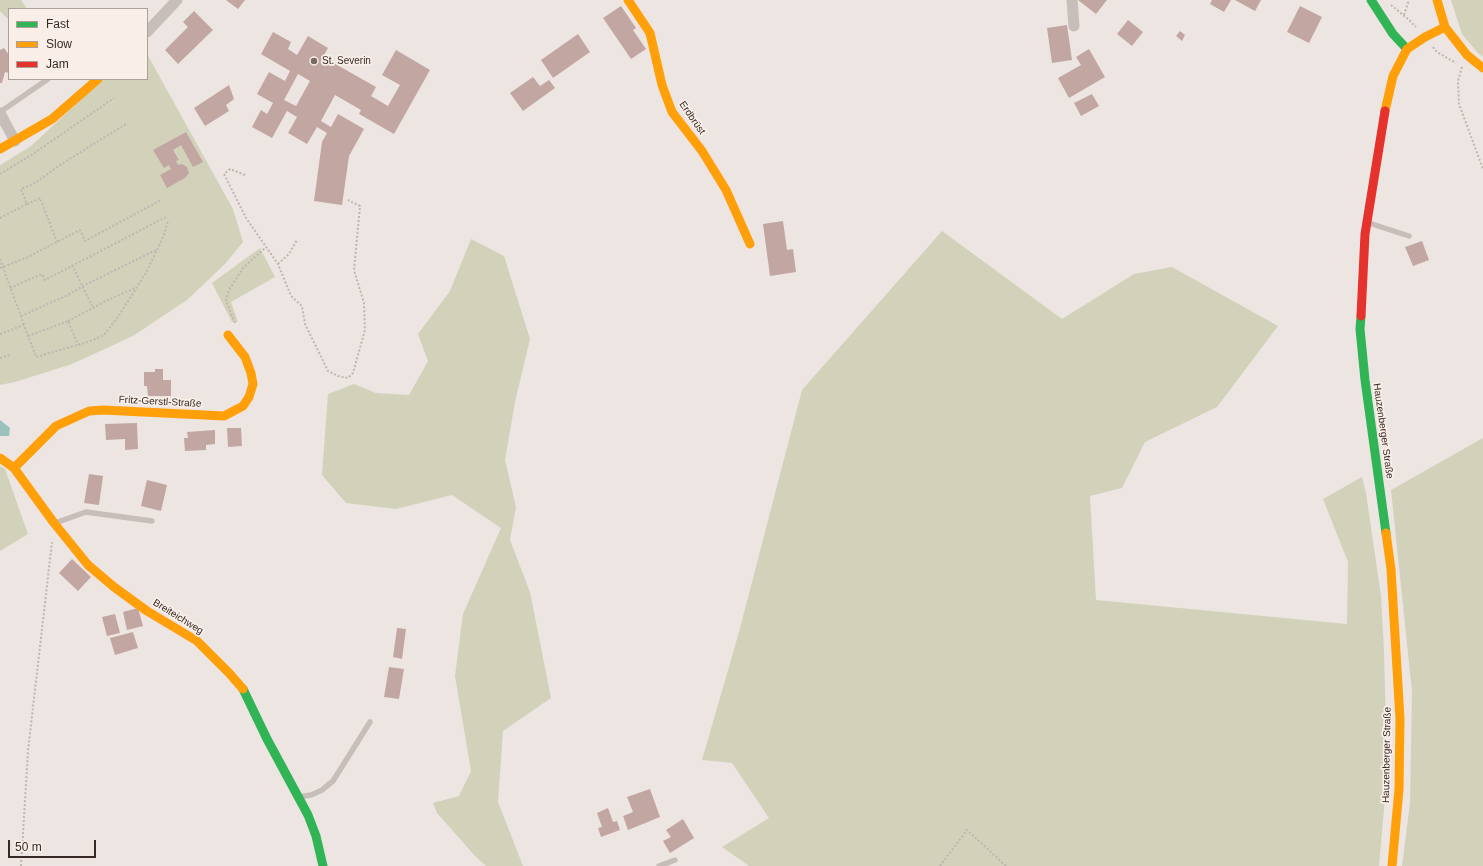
<!DOCTYPE html>
<html>
<head>
<meta charset="utf-8">
<style>
	body { margin:0 }
	#map { position:relative; width:1483px; height:866px; overflow:hidden; background:#ede5e1; font-family:Helvetica,sans-serif }
	canvas { display:block }
	.legend { position:absolute; left:8px; top:8px; width:140px; height:72px; box-sizing:border-box; background:#faefe8; border:1px solid #aca09b; margin:0; padding:5px 7px; list-style:none; font-size:12px; color:#382a27 }
	.legend li { display:flex; align-items:center; gap:8px; height:20px }
	.legend b { width:20px; border:1px solid #aca09b }
	.scale { position:absolute; left:8px; top:840px; width:88px; height:18px; box-sizing:border-box; border:2px solid #382a27; border-top:0; padding-left:5px; font-size:12px; line-height:14px; white-space:nowrap; color:#382a27; -webkit-text-stroke:3px #faefe8; paint-order:stroke }
</style>
</head>
<body>
<div id="map">
<canvas width="1483" height="866"></canvas>
<ul class="legend">
<li><b style="height:5px;background:#30b455"></b>Fast</li>
<li><b style="height:5px;background:#ff9f0a"></b>Slow</li>
<li><b style="height:5px;background:#e5322d"></b>Jam</li>
</ul>
<div class="scale">50 m</div>
</div>
<script>
const ctx = document.querySelector('canvas').getContext('2d');
ctx.lineJoin = 'round';
function paint(path, color) {
  ctx.fillStyle = color;
  ctx.fill(path, 'evenodd');
}
function toPath(rows) {
  const path = new Path2D();
  for (const r of rows) {
    path.moveTo(r[0], r[1]);
    for (let i = 2; i < r.length; i += 2) path.lineTo(r[i], r[i + 1]);
  }
  return path;
}
function strokePath(path, color, width, dash) {
  ctx.strokeStyle = color;
  ctx.lineWidth = width;
  ctx.lineCap = dash ? 'butt' : 'round';
  ctx.setLineDash(dash || []);
  ctx.stroke(path);
}
function label(font, color, halo, rows, align = 'center') {
  ctx.font = font + ' Helvetica,sans-serif';
  ctx.lineWidth = 3.5;
  ctx.setLineDash([]);
  ctx.textBaseline = 'middle';
  ctx.strokeStyle = halo;
  ctx.fillStyle = color;
  for (const [text, x, y, turn = 0] of rows) {
    ctx.save();
    ctx.translate(x, y);
    ctx.rotate((+turn || 0) * Math.PI / 180);
    ctx.textAlign = isNaN(turn) ? turn : align;
    if (halo) ctx.strokeText(text, 0, 0);
    ctx.fillText(text, 0, 0);
    ctx.restore();
  }
}
paint(toPath([
	[0,0,21,0,27,9,9,9,9,20,0,11],
	[1451,0,1483,0,1483,57,1478,53,1462,34],
	[147,54,233,209,243,242,225,264,187,300,133,336,72,364,15,382,0,385,0,165,31,146,103,79,147,79],
	[942,231,1062,319,1134,274,1172,267,1278,326,1217,407,1145,442,1122,488,1090,496,1096,600,1347,624,1348,562,1323,499,1362,477,1366,493,1381,596,1384,650,1387,775,1379,866,749,866,722,847,769,818,732,763,702,760,739,632,802,390],
	[471,239,504,256,530,339,515,402,505,460,516,507,510,540,530,592,551,698,503,731,498,802,523,866,486,866,475,856,437,813,433,803,459,796,471,771,455,676,463,614,501,528,452,495,396,509,346,503,322,475,328,394,354,384,376,393,409,395,428,361,418,334,450,291],
	[260,248,275,277,231,302,238,322,232,322,212,283],
	[1483,438,1483,866,1402,866,1410,803,1412,692,1391,490],
	[0,466,5,469,28,534,0,551]
]), '#d2d2ba');
paint(toPath([
	[0,420,10,428,9,436,0,436]
]), '#9bc1bc');
paint(toPath([
	[226,0,245,0,238,9],
	[1078,0,1107,0,1096,14],
	[1212,0,1231,0,1224,12,1210,4],
	[1235,0,1261,0,1255,11],
	[621,6,636,28,633,30,646,49,631,59,603,18],
	[1300,6,1322,17,1309,43,1287,32],
	[194,11,213,30,178,64,165,50,188,27,183,22],
	[1128,20,1143,32,1132,46,1117,34],
	[1067,25,1072,60,1052,63,1047,28],
	[1180,31,1185,35,1182,41,1176,36],
	[273,32,291,42,288,49,297,55,308,36,328,48,323,57,376,87,371,96,388,106,400,85,382,75,396,50,430,70,394,134,359,114,361,110,335,95,321,121,331,127,338,114,364,129,349,156,342,205,314,201,322,142,327,133,317,127,307,144,288,133,297,117,287,111,272,138,252,127,261,110,267,114,273,103,257,94,269,72,285,81,290,71,261,54],
	[298,74,310,81,296,106,284,100],
	[578,34,590,52,553,78,541,60],
	[4,48,9,55,9,73,5,72,2,83,0,83,0,50],
	[1089,49,1105,77,1069,98,1058,78,1081,65,1076,57],
	[533,77,540,86,549,80,555,88,523,111,510,93],
	[229,85,234,99,226,105,229,111,205,126,194,108],
	[1092,94,1099,106,1081,116,1074,103],
	[186,132,203,162,193,167,181,145,173,150,179,160,176,161,178,165,182,164,187,167,189,173,185,178,167,188,160,175,171,169,169,165,164,168,153,150],
	[783,221,787,250,793,249,796,272,770,276,763,224],
	[1422,241,1429,260,1413,266,1405,247],
	[155,369,163,369,163,380,171,380,171,396,148,396,147,386,144,386,144,372,155,372],
	[137,423,138,449,125,450,125,439,106,440,105,424],
	[227,428,241,428,242,446,228,447],
	[215,430,215,444,206,445,206,450,185,451,184,438,188,438,187,432],
	[89,474,103,476,99,505,84,503],
	[147,480,167,485,161,511,141,506],
	[72,559,91,577,78,591,59,573],
	[138,608,143,626,127,630,123,612],
	[115,614,120,633,107,636,102,617],
	[397,628,406,629,402,659,393,657],
	[133,632,138,648,115,655,110,638],
	[389,667,404,669,399,699,384,697],
	[650,789,660,817,628,830,623,816,633,812,627,797],
	[608,808,613,822,617,821,620,830,601,837,598,828,602,827,597,813],
	[683,819,694,838,670,853,663,841,671,837,666,830]
]), '#c2a6a2');
strokePath(toPath([
	[1391,5,1408,19,1416,27],
	[1404,15,1409,0],
	[1433,47,1437,52,1456,63],
	[1462,67,1458,81,1459,104,1483,169],
	[0,174,33,154,114,98],
	[245,175,230,169,224,174,246,218,278,264,291,296,302,306,305,324,328,371,338,376,348,378,353,373,365,330,364,303,354,270,360,206,348,200],
	[27,204,40,198,57,242],
	[0,218,27,204,21,189,35,183,63,163,126,124],
	[0,259,24,325],
	[278,264,289,254,297,240],
	[72,265,93,308],
	[0,268,26,258,80,230,85,241,161,200],
	[10,288,42,274,45,280,166,217],
	[21,316,68,295,83,286,158,249],
	[68,321,108,300,135,288],
	[235,323,226,301,229,290,243,268,266,247],
	[0,334,24,325,36,357,88,342,104,335,118,317,147,271,164,235,168,221],
	[28,336,68,321,78,345],
	[0,358,10,355],
	[21,866,28,751,52,542],
	[940,866,967,830,1006,866]
]), '#bfb6b2', 2, [2, 2]);
strokePath(toPath([
	[0,112,48,79],
	[1369,223,1409,236],
	[55,523,86,512,152,521],
	[299,797,311,795,322,790,333,781,370,722],
	[659,866,675,860]
]), '#c7beb9', 5.5);
strokePath(toPath([
	[1072,0,1074,26],
	[147,32,177,0],
	[0,113,15,141]
]), '#c7beb9', 11);
strokePath(toPath([
	[1371,0,1393,34,1407,49],
	[1361,316,1360,329,1365,380,1386,533],
	[243,689,267,739,308,815,316,836,323,866]
]), '#30b455', 9);
strokePath(toPath([
	[628,0,650,33,662,85,672,112,702,151,726,190,750,244],
	[1437,0,1445,27,1467,55,1483,68],
	[1385,111,1393,76,1407,49,1425,37,1445,27],
	[0,149,52,119,98,79],
	[0,458,14,468,54,523,88,565,114,587,147,611,197,641,229,673,243,689],
	[14,468,56,426,89,411,103,410,224,416,243,406,249,397,253,384,251,373,245,357,228,335],
	[1386,533,1391,569,1400,719,1399,789,1392,866]
]), '#ff9f0a', 9);
strokePath(toPath([
	[1361,316,1365,234,1385,111]
]), '#e5322d', 9);
for (const [x, y, r, color] of [
	[314,61,4,"#776b68"]
]) {
  const dot = new Path2D();
  dot.arc(x, y, r, 0, 2 * Math.PI);
  ctx.fillStyle = color;
  ctx.fill(dot);
  strokePath(dot, '#faefe8', 1.5);
}
label('10px', '#382a27', '#faefe8', [
	["St. Severin",322,61]
], 'left');
label('10px', '#382a27', '#faefe8', [
	["Erdbrüst",692,118,55],
	["Fritz-Gerstl-Straße",160,402,3],
	["Hauzenberger Straße",1383,431,82],
	["Breiteichweg",178,617,32],
	["Hauzenberger Straße",1387,755,-89]
]);
</script>
</body>
</html>
